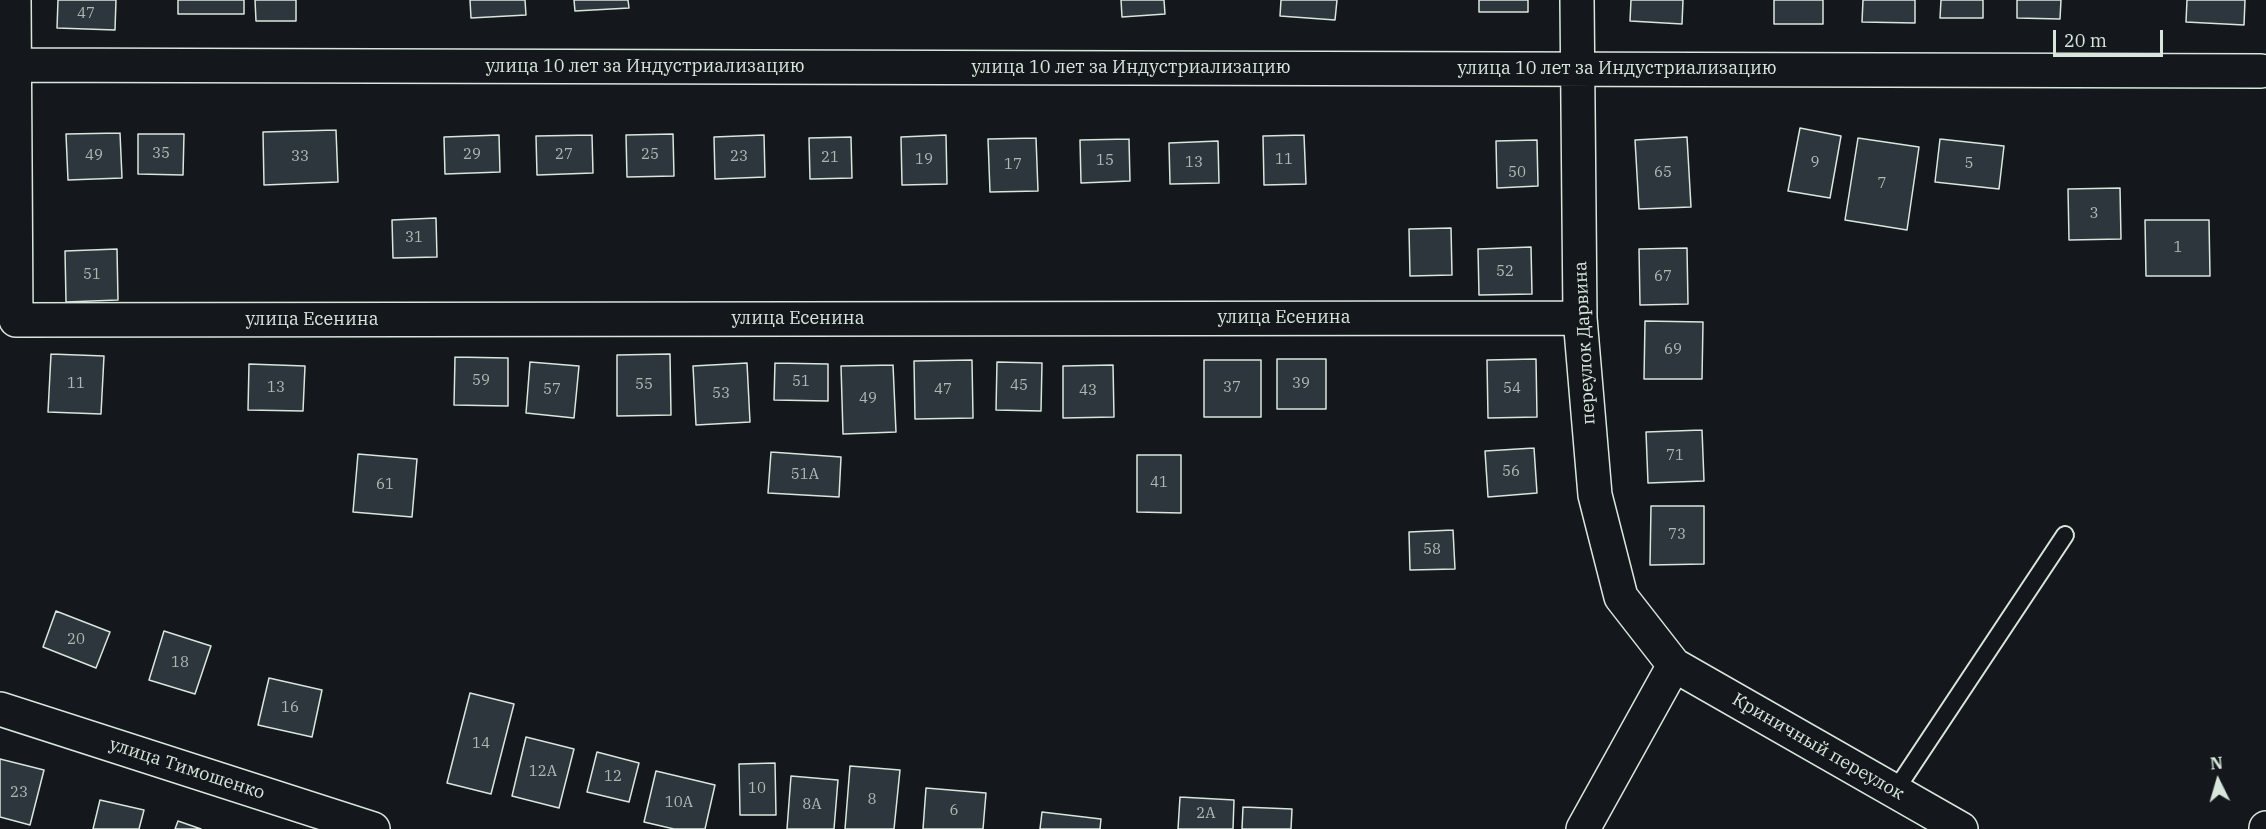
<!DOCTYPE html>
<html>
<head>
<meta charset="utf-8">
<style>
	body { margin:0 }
	#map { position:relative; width:2266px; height:829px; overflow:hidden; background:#14181c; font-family:"IBM Plex Serif",serif }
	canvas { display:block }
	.north { position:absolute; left:2188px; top:751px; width:60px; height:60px; -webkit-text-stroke:4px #14181c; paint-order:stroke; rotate:355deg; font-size:16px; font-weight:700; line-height:24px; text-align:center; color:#d8e6dc }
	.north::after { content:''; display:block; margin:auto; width:21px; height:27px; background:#d8e6dc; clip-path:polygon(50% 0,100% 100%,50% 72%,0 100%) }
	.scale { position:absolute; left:2053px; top:30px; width:110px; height:27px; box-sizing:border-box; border:3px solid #d8e6dc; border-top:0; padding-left:8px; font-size:18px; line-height:21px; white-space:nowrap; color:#d8e6dc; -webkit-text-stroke:4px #14181c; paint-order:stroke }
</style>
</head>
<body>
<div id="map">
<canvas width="2266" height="829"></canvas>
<div class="north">N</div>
<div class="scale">20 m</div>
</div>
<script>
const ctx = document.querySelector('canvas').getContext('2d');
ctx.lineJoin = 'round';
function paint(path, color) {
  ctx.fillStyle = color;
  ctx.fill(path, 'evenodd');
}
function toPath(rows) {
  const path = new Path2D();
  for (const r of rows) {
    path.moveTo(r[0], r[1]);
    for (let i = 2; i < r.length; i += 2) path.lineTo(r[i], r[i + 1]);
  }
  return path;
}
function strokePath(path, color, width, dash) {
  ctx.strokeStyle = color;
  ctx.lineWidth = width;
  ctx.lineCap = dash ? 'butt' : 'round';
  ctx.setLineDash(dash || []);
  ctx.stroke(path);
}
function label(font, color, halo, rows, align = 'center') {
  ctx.font = font + ' "IBM Plex Serif",serif';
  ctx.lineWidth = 4.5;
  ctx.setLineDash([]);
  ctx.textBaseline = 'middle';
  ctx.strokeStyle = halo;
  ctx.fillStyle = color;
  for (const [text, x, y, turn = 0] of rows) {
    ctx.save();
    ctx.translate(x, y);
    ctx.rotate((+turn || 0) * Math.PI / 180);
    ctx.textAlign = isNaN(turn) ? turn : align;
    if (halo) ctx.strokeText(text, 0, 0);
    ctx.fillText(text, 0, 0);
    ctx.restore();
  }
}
const building = toPath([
	[58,0,116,0,115,30,57,28,58,0],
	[178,0,244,0,244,14,178,14,178,0],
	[255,0,296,0,296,21,256,21,255,0],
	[470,0,525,0,526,15,471,18,470,0],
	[574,0,628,0,629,8,575,11,574,0],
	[1121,0,1164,0,1165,14,1122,17,1121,0],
	[1281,0,1337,0,1335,20,1280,16,1281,0],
	[1479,0,1528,0,1528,12,1479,12,1479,0],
	[1631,0,1683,0,1682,24,1630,21,1631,0],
	[1774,0,1823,0,1823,24,1774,24,1774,0],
	[1863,0,1915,0,1915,23,1862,22,1863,0],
	[1941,0,1983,0,1983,18,1940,18,1941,0],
	[2017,0,2061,0,2060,19,2017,18,2017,0],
	[2187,0,2245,0,2244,25,2186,22,2187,0],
	[1800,128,1841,136,1830,198,1788,191,1800,128],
	[336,130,338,182,264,185,263,132,336,130],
	[120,133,122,178,68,180,66,134,120,133],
	[138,134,184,134,183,175,138,174,138,134],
	[673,134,674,176,627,177,626,135,673,134],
	[499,135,500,172,445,174,444,137,499,135],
	[592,135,593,173,537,175,536,136,592,135],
	[764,135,765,177,715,179,714,137,764,135],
	[946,135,947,184,902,185,901,137,946,135],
	[1304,135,1306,184,1264,185,1263,136,1304,135],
	[851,137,852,178,810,179,809,138,851,137],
	[1687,137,1691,207,1639,209,1635,140,1687,137],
	[1036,138,1038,191,990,192,988,139,1036,138],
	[1858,138,1919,147,1907,230,1845,220,1858,138],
	[1129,139,1130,181,1081,183,1080,140,1129,139],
	[1940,139,2004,146,1999,189,1935,182,1940,139],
	[1537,140,1538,186,1497,188,1496,141,1537,140],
	[1218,141,1219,183,1170,184,1169,143,1218,141],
	[2120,188,2121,239,2069,240,2068,189,2120,188],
	[436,218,437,257,393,258,392,220,436,218],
	[2145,220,2209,220,2210,276,2146,276,2145,220],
	[1451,228,1452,275,1410,276,1409,229,1451,228],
	[1531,247,1532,294,1479,295,1478,249,1531,247],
	[1687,248,1688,304,1640,305,1639,249,1687,248],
	[117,249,118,300,66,302,65,251,117,249],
	[1645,321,1703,322,1702,379,1644,379,1645,321],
	[51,354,104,356,101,414,48,412,51,354],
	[670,354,671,415,617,416,617,355,670,354],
	[455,357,508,358,508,406,454,405,455,357],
	[1277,359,1326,359,1326,409,1277,409,1277,359],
	[1536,359,1537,417,1488,418,1487,360,1536,359],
	[972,360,973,418,915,419,914,361,972,360],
	[1204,360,1261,360,1261,417,1204,417,1204,360],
	[530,362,579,366,574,418,526,413,530,362],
	[997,362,1042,363,1041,411,996,410,997,362],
	[747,363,750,422,696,425,693,366,747,363],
	[775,363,828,364,828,401,774,400,775,363],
	[249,364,305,366,303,411,248,410,249,364],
	[893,365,896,432,843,434,841,366,893,365],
	[1113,365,1114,417,1063,418,1063,366,1113,365],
	[1702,430,1704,481,1648,483,1646,432,1702,430],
	[1534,448,1537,493,1488,497,1485,451,1534,448],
	[771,452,841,457,839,497,768,493,771,452],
	[358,454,417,459,412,517,353,512,358,454],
	[1137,455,1181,455,1181,513,1137,512,1137,455],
	[1651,506,1704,506,1704,564,1650,565,1651,506],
	[1453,530,1455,569,1410,570,1409,532,1453,530],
	[56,611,110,632,96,668,43,647,56,611],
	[164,631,211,646,195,694,149,680,164,631],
	[269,678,322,690,312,737,258,725,269,678],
	[470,693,514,704,491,794,447,783,470,693],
	[526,737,574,749,559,808,512,796,526,737],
	[597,752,639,763,629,802,587,792,597,752],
	[0,759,44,770,30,825,0,817,0,759],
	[775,763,776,815,740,815,739,764,775,763],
	[850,766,900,770,894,829,845,829,850,766],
	[656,771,715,785,705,829,674,829,644,822,656,771],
	[791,776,838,780,834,829,787,829,791,776],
	[926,788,986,793,983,829,923,829,926,788],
	[1180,797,1234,800,1233,829,1178,829,1180,797],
	[100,800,144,810,139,829,93,829,100,800],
	[1243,807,1292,809,1291,829,1242,829,1243,807],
	[1042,812,1101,819,1100,829,1040,829,1042,812],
	[178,821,201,829,175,829,178,821]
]);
paint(building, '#2c363c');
strokePath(building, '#d8e6dc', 1.5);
const lane = toPath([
	[1895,791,2065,535]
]);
const street = toPath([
	[14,0,16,320,1580,318],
	[1577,0,1580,318,1595,495,1621,597,1674,665,1961,829],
	[0,65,2261,71],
	[0,709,373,829],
	[1583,829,1674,665],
	[2266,829,2266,828]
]);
strokePath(lane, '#d8e6dc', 20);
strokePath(street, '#d8e6dc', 36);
strokePath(lane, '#14181c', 16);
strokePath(street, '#14181c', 33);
label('15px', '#adbab4', null, [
	["47",86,14],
	["35",161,154],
	["29",472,155],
	["27",564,155],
	["25",650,155],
	["49",94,156],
	["33",300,157],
	["23",739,157],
	["21",830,158],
	["19",924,160],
	["11",1284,160],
	["15",1105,161],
	["13",1194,163],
	["9",1815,163],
	["5",1969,164],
	["17",1013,165],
	["50",1517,173],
	["65",1663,173],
	["7",1882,184],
	["3",2094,214],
	["31",414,238],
	["1",2178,248],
	["52",1505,272],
	["51",92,275],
	["67",1663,277],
	["69",1673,350],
	["59",481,381],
	["51",801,382],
	["11",76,384],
	["39",1301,384],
	["55",644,385],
	["45",1019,386],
	["13",276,388],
	["37",1232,388],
	["54",1512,389],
	["57",552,390],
	["47",943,390],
	["43",1088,391],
	["53",721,394],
	["49",868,399],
	["71",1675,456],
	["56",1511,472],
	["51А",805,475],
	["41",1159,483],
	["61",385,485],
	["73",1677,535],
	["58",1432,550],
	["20",76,640],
	["18",180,663],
	["16",290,708],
	["14",481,744],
	["12А",543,772],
	["12",613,777],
	["10",757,789],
	["23",19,793],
	["8",872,800],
	["10А",679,803],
	["8А",812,805],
	["6",954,811],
	["2А",1206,814]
]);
label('18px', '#d8e6dc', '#14181c', [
	["улица 10 лет за Индустриализацию",645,67],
	["улица 10 лет за Индустриализацию",1131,68],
	["улица 10 лет за Индустриализацию",1617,69],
	["улица Есенина",1284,318],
	["улица Есенина",798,319],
	["улица Есенина",312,320],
	["переулок Дарвина",1585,343,-93],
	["Криничный переулок",1818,747,30],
	["улица Тимошенко",187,769,18]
]);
</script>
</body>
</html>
